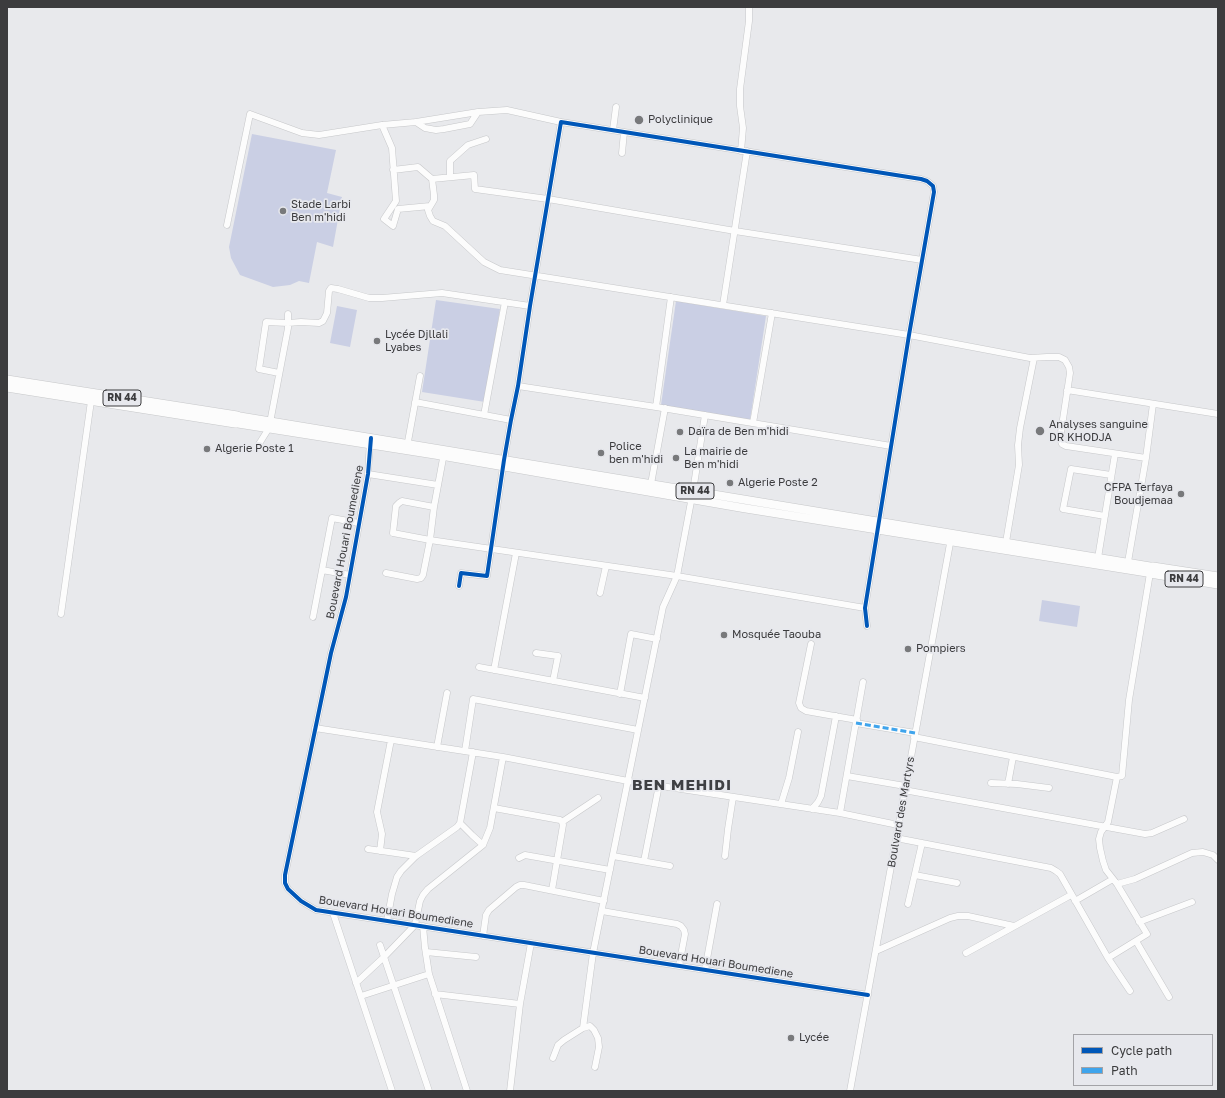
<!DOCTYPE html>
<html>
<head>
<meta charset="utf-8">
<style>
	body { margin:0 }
	#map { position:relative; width:1225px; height:1098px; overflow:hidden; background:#e8e9ec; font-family:"Golos Text",sans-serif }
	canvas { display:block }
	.frame { position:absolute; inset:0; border:8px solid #3c3c3e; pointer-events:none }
	.legend { position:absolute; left:1073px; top:1034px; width:140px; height:52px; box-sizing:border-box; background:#e7e8ed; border:1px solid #a3a3a7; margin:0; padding:5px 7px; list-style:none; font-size:12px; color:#3c3c3e }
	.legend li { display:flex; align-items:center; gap:8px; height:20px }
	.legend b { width:20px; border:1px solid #a3a3a7 }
</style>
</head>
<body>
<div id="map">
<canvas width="1225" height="1098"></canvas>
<div class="frame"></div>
<ul class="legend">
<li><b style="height:5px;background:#0057b8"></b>Cycle path</li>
<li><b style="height:5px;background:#3fa4ec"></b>Path</li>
</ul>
</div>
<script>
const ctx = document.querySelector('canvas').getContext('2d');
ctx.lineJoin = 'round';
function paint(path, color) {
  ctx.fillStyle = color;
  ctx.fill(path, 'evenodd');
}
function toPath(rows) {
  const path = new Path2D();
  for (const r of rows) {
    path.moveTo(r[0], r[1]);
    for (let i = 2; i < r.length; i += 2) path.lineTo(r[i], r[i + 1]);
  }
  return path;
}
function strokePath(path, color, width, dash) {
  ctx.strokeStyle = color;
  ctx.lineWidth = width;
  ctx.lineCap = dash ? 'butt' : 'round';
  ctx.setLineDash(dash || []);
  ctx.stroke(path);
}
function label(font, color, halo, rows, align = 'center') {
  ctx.font = font + ' "Golos Text",sans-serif';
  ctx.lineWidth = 3.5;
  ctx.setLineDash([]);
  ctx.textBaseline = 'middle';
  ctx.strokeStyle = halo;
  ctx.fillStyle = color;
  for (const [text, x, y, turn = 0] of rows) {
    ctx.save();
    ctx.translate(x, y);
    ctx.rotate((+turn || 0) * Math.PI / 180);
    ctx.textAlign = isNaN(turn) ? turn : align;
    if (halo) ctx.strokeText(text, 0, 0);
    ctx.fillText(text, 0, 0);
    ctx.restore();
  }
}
paint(toPath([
	[252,134,336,150,327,193,342,197,333,247,317,242,309,283,299,281,290,285,273,287,240,275,231,258,229,247],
	[436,300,500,309,485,402,422,392],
	[676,301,766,316,750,420,661,405],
	[337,306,357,310,350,347,330,343],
	[1042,600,1080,606,1077,627,1039,621]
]), '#cacfe4');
const minor = toPath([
	[416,122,425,128,436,130,444,129,470,124,478,112],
	[382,125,392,148,396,201,384,219,393,226,398,209,430,206],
	[613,130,616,107],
	[741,151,743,128,740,106,740,89,749,21,749,7],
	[622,153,624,132],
	[393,170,418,167,432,179,434,195,434,200,428,210,430,216,433,221,445,226,484,262,500,270,909,335,1030,358,1047,357,1059,357,1065,360,1069,367,1070,373,1060,439,1062,444,1066,446,1146,458],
	[450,177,450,161,468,145,486,139],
	[432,179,474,175,475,189,548,199,735,231,922,260],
	[227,225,250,114,302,133,319,135,382,125,416,122,478,112,507,110,561,122],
	[723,305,747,151],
	[279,373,259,369,266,322,288,323,301,322,319,323,323,321,327,313,329,291,331,288,338,289,369,298,382,298,442,293,530,306],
	[518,386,656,407,891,446],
	[1067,390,1218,414],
	[415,402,511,420],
	[656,407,671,297],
	[484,415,505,302],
	[753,423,772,313],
	[370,441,368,474,346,597,331,653,285,875,285,883,288,889,301,901,316,910,868,995],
	[259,444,269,428,288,328,288,314],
	[407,447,420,376],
	[368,474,438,485],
	[651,484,665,408],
	[434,507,402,501,399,503,396,506,393,533,430,540,677,576,865,608],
	[1105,516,1063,509,1071,469,1111,475],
	[1006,542,1019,465,1018,445,1020,428,1034,358],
	[1098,558,1115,454],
	[1128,562,1146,458,1153,404],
	[322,570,350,575],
	[386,573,417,579,421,578,423,575,430,540,434,507,444,453],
	[459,586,461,573,487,576,504,460,511,420,518,386,530,306,561,122,921,179,927,181,933,186,934,192,909,335,865,608,867,626],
	[600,593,606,566],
	[61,614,91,401],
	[313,617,332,518,359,523],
	[811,644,799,703,801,708,806,711,857,720],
	[536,653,558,656,553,681],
	[479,667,645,698],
	[494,670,516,553],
	[620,694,631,634,657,639],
	[856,723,915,733],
	[315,728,503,757,628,781,840,813,898,825],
	[914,737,1117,777,1122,776,1129,700,1150,573],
	[437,747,447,693],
	[465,751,473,699,638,730],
	[847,776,905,786],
	[991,783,1017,784,1049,788],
	[1008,784,1013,757],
	[904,790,1145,834,1152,833,1184,819],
	[781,804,789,778,798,732],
	[494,808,560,820,562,822,563,825,552,890],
	[812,809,818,802,821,796,836,716],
	[840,813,863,682],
	[562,822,598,798],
	[460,823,472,835,483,845],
	[896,838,1051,868,1056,871,1060,874,1108,958,1130,991],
	[368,849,416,856],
	[380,851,382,834,377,812,391,740],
	[613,856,670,866],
	[725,856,728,829,733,797],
	[519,858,525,855,610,870],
	[644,861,659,785],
	[915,875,957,883],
	[1117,884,1135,879,1192,853,1203,852,1213,855,1218,860],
	[1075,901,1113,879],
	[908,904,922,843],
	[602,911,677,924,681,926,684,930,685,934,679,966],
	[333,913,392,1091],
	[387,921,392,894,397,877,401,871,416,856,457,827,460,823,473,752],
	[1139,922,1192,902],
	[423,926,425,948,429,974,467,1091],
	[483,936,486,915,489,910,516,887,520,885,524,885,604,901],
	[1136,941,1169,997],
	[380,945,429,1091],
	[876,951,950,918,958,916,968,916,1014,926],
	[426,952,476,957],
	[966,953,1071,895],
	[1108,958,1147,934,1117,884,1106,870,1103,861,1100,848,1099,839,1101,832,1108,822,1117,777],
	[705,970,717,904],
	[356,983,384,957,415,925,420,901,423,895,428,889,483,845,490,828,503,757],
	[435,994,520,1004],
	[361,996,429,974],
	[583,1028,593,953,663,607,677,576,693,491,705,415],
	[553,1058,558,1045,564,1040,583,1028,590,1026,594,1030,598,1038,599,1047,595,1067],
	[510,1091,520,1004,531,943],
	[850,1091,951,538]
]);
const major = toPath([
	[237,416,1153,567],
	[235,423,444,456,743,508,1150,573]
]);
const highway = toPath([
	[7,380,237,416],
	[7,387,235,423],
	[1153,567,1218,577],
	[1150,573,1218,584]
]);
strokePath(minor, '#c6c7c9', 7);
strokePath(major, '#c6c7c9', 9);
strokePath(highway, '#c6c7c9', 10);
strokePath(minor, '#fcfcfc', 6);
strokePath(major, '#fcfcfc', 8);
strokePath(highway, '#fcfcfc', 9);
strokePath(toPath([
	[856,723,915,733]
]), '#3fa4ec', 3, [6, 3]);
strokePath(toPath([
	[371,438,368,474,346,597,331,653,285,875,285,883,288,889,301,901,316,910,868,995],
	[459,586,461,573,487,576,504,460,511,420,518,386,530,306,561,122,921,179,927,181,933,186,934,192,909,335,865,608,867,626]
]), '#0057b8', 4);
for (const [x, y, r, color] of [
	[639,120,5,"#78797b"],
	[283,211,4,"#78797b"],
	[377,341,4,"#78797b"],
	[1040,431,5,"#78797b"],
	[680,432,4,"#78797b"],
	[207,449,4,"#78797b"],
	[601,453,4,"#78797b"],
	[676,458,4,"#78797b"],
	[730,483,4,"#78797b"],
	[1181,494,4,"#78797b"],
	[724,635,4,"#78797b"],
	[908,649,4,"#78797b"],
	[791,1038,4,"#78797b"]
]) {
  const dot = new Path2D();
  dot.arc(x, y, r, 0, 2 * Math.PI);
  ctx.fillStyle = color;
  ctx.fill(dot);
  strokePath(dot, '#e7e8ed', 1.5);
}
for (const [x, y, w] of [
	[122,398,38],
	[695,491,38],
	[1184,579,38]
]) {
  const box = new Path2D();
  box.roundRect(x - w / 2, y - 8, w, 16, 3);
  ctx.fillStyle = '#e7e8ed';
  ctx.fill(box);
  strokePath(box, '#3c3c3e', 1);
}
label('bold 10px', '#3c3c3e', null, [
	["RN 44",122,398],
	["RN 44",695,491],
	["RN 44",1184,579]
]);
label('11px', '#3c3c3e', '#e7e8ed', [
	["Polyclinique",648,120],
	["Stade Larbi",291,205],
	["Ben m'hidi",291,218],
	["Lycée Djllali",385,335],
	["Lyabes",385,348],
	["Analyses sanguine",1049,425],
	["DR KHODJA",1049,438],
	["Daïra de Ben m'hidi",688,432],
	["Police",609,447],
	["ben m'hidi",609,460],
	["Algerie Poste 1",215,449],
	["La mairie de",684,452],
	["Ben m'hidi",684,465],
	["Algerie Poste 2",738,483],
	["CFPA Terfaya",1173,488,"right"],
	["Boudjemaa",1173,501,"right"],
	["Mosquée Taouba",732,635],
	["Pompiers",916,649],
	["Lycée",799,1038]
], 'left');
label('11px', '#3c3c3e', '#e7e8ed', [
	["Bouevard Houari Boumediene",345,542,-79],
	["Boulvard des Martyrs",901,812,-80],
	["Bouevard Houari Boumediene",396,912,9],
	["Bouevard Houari Boumediene",716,962,9]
]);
ctx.letterSpacing = '1px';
label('bold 15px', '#3f4043', '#e7e8ed', [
	["BEN MEHIDI",682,785]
]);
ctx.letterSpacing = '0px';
</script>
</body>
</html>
